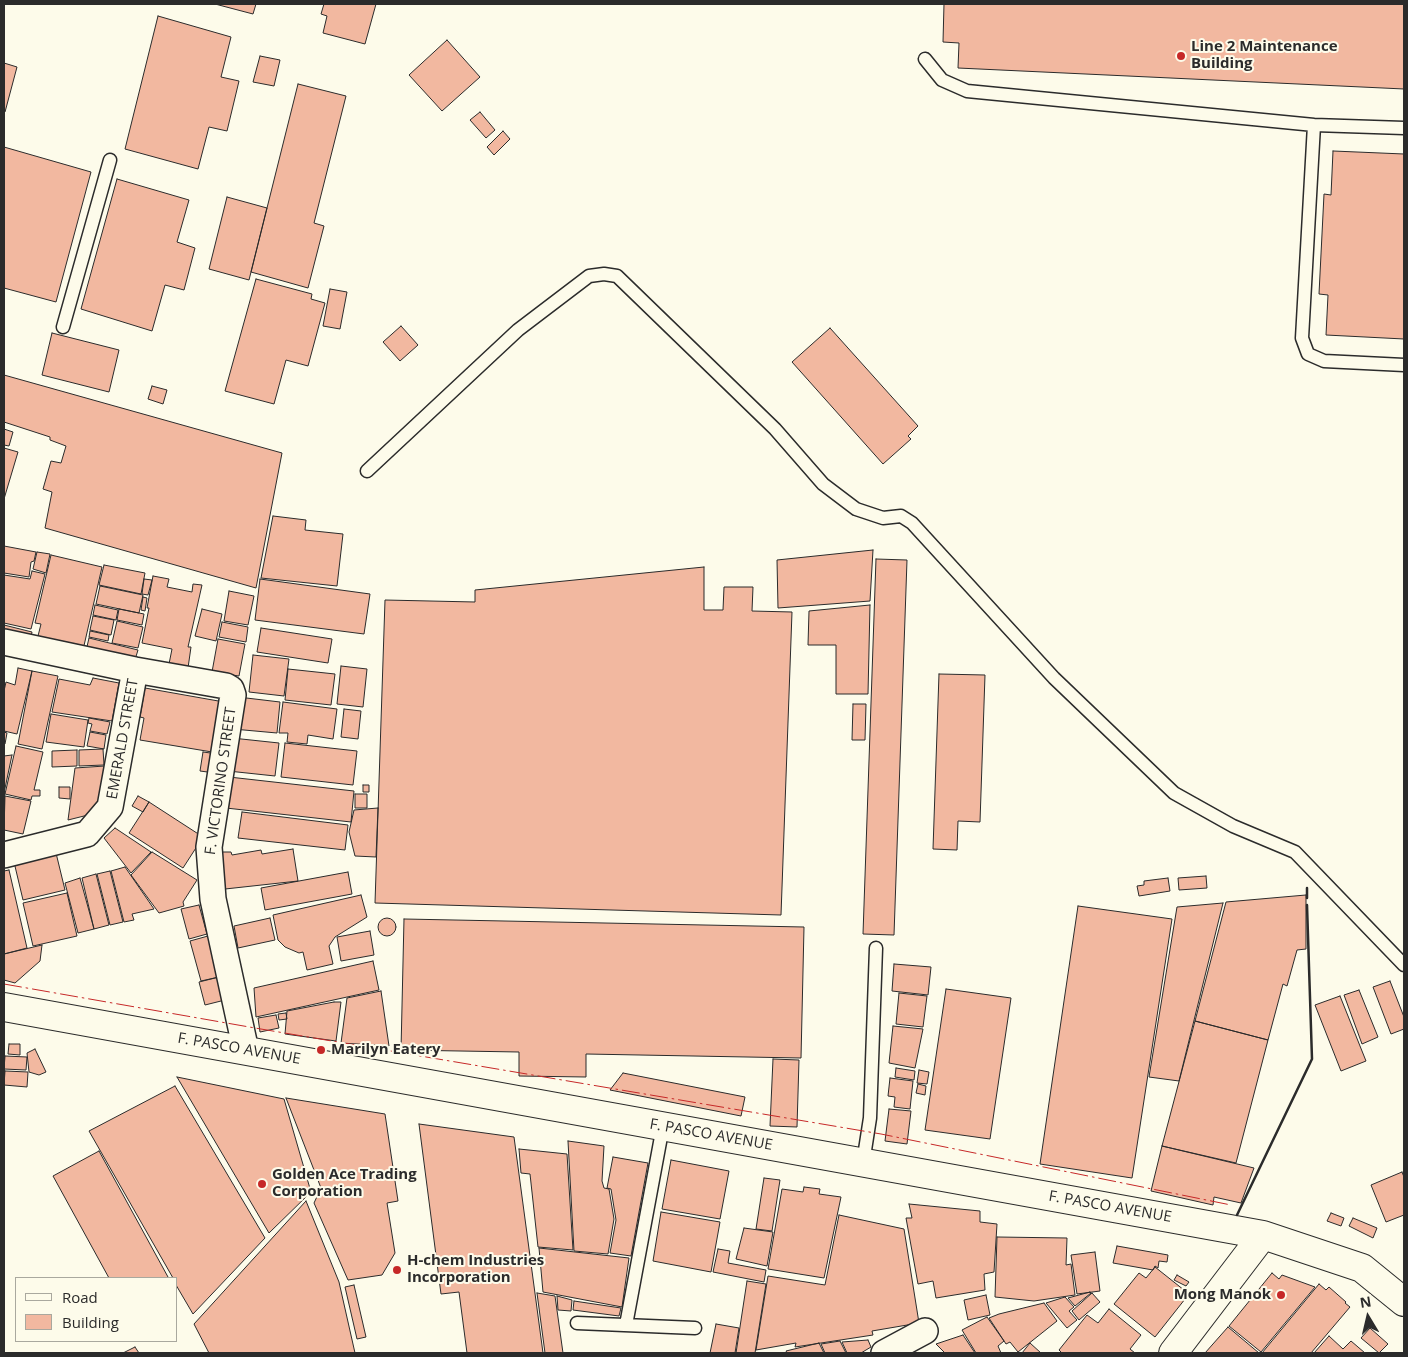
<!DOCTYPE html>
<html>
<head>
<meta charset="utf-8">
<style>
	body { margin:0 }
	#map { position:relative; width:1408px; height:1357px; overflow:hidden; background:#fdfbea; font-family:"Open Sans",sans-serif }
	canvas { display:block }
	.frame { position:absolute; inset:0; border:5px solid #2b2b2b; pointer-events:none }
	.legend { position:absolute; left:15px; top:1277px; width:162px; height:65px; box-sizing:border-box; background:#fdfbea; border:1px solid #a9a89e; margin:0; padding:6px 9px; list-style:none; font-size:15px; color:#2b2b2b }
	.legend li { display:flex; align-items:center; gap:10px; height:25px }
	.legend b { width:25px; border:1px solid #a9a89e }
	.north { position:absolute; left:1343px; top:1292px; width:50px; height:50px; -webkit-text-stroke:4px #fdfbea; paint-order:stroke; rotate:351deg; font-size:14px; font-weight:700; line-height:20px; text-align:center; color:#2b2b2b }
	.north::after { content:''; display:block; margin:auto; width:18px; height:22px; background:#2b2b2b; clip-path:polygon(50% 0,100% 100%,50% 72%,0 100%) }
</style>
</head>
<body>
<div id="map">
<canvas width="1408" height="1357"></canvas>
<div class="frame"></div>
<ul class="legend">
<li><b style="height:6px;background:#fdfbea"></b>Road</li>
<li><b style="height:14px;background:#f2b8a0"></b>Building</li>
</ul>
<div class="north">N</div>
</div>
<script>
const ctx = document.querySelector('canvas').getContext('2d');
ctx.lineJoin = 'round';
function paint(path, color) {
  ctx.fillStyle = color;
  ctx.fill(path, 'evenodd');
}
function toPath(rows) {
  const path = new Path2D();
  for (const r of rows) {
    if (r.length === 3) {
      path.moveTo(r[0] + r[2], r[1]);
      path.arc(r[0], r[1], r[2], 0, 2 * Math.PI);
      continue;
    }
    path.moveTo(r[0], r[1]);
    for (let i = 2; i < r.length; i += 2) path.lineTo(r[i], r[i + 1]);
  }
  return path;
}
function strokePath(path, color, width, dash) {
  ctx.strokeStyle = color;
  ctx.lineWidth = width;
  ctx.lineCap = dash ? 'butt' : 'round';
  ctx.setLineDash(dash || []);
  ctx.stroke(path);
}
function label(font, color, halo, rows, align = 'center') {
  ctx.font = font + ' "Open Sans",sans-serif';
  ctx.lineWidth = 4;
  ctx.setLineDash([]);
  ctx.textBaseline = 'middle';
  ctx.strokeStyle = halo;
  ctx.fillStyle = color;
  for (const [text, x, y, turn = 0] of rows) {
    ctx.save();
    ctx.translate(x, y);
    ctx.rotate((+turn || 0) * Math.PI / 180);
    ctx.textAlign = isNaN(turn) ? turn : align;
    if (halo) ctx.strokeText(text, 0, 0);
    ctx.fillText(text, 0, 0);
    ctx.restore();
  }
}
const building = toPath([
	[215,4,256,4,253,14,215,4],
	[324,4,376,4,365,44,323,33,327,16,321,14,324,4],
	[944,4,1404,4,1404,89,958,68,959,43,943,42,944,4],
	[158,16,231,37,221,77,239,81,227,131,209,127,198,169,125,149,158,16],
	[447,40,480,77,442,111,409,75,447,40],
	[260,56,280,60,274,86,253,82,260,56],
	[4,63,17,67,5,112,4,112,4,63],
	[298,84,346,96,314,223,324,226,308,288,251,272,298,84],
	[480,112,495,130,486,138,470,120,480,112],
	[503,131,510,139,494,155,487,147,503,131],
	[4,147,91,172,56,302,4,288,4,147],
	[1333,151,1404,154,1404,339,1326,335,1328,295,1319,294,1324,194,1331,195,1333,151],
	[117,179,189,200,177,242,195,248,184,290,165,285,152,331,81,309,117,179],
	[227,197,267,208,249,280,209,269,227,197],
	[256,279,312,294,311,299,325,303,308,366,286,360,274,404,225,391,256,279],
	[330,289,347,292,340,329,323,326,330,289],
	[401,326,418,345,400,361,383,342,401,326],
	[830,328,918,426,908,436,911,439,883,464,792,362,830,328],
	[52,333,119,350,109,392,42,375,52,333],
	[4,375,282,453,256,588,45,528,52,492,43,489,51,461,61,463,66,446,50,440,50,437,4,422,4,375],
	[152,386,167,390,163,404,148,399,152,386],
	[4,429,13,432,9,446,4,445,4,429],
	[4,448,18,452,4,499,4,448],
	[273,516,306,520,305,530,343,534,337,586,261,578,273,516],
	[4,546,36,552,34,561,31,562,29,577,4,573,4,546],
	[873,550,870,601,778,608,777,560,873,550],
	[37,552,50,554,46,573,33,569,37,552],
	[51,555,102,567,83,650,37,640,41,624,35,623,51,555],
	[876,559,907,560,894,935,863,934,876,559],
	[104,565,145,573,141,594,99,585,104,565],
	[704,567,704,610,723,610,724,587,753,587,752,611,792,612,781,915,375,903,385,600,475,602,475,590,704,567],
	[32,571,45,574,31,629,4,623,4,575,30,579,32,571],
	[153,576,169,579,167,587,192,592,193,584,202,585,188,647,191,647,188,668,169,664,172,649,142,643,149,608,147,608,153,576],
	[144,579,152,580,148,595,142,594,144,579],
	[260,579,370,594,364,634,255,620,260,579],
	[100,586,143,595,139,613,96,604,100,586],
	[229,591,254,596,248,625,224,621,229,591],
	[143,597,147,598,145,611,141,610,143,597],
	[95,605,118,610,116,620,93,615,95,605],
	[870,605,868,694,836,694,836,645,808,645,809,611,870,605],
	[119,609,144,614,142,625,117,620,119,609],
	[202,609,222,614,216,641,195,636,202,609],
	[93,616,114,620,111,635,90,630,93,616],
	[117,621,143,627,138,648,112,643,117,621],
	[222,622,248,627,246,642,219,637,222,622],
	[4,625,32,632,30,641,4,635,4,625],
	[261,628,332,639,328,663,257,652,261,628],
	[90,631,109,635,108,641,89,637,90,631],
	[89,638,138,650,134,663,86,651,89,638],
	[218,639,245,644,239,676,212,672,218,639],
	[253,655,289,659,284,696,249,692,253,655],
	[341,666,367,669,363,707,337,704,341,666],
	[18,668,32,671,17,734,4,731,4,691,6,682,15,685,18,668],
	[288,669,335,674,331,705,285,700,288,669],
	[32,671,58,676,42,749,18,744,32,671],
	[939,674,985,675,980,822,958,821,957,850,933,849,939,674],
	[93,678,119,683,112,721,52,712,59,679,90,685,93,678],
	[145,688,224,702,218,753,140,740,144,718,140,717,145,688],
	[238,697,280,702,277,733,233,729,238,697],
	[283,702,337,709,333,739,308,735,307,744,287,742,288,733,279,733,283,702],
	[853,704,866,704,865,740,852,740,853,704],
	[344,709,361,711,358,739,341,737,344,709],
	[51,714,88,720,84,747,46,742,51,714],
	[89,718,110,722,107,734,90,731,92,724,88,723,89,718],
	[4,732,7,733,5,744,4,744,4,732],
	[90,732,106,735,104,749,87,746,90,732],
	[232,738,279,743,275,776,228,771,232,738],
	[285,743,357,751,353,785,281,777,285,743],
	[16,746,43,752,34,790,40,790,40,796,32,796,31,800,5,794,16,746],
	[103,749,104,765,79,766,79,750,103,749],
	[77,750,77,766,52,767,52,751,77,750],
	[203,752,218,754,215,773,200,771,203,752],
	[12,755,4,793,4,756,12,755],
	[105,766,96,813,68,820,75,768,105,766],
	[229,777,354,791,351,822,226,808,229,777],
	[363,785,369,785,369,792,363,792,363,785],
	[59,787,70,787,70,799,59,798,59,787],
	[355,794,367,794,367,808,355,808,355,794],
	[5,796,31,801,23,834,4,830,5,796],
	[138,796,149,802,143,812,132,806,138,796],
	[149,802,203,837,183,868,129,833,149,802],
	[378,808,376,857,355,856,349,832,354,810,378,808],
	[242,812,348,825,345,850,238,838,242,812],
	[115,828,151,852,131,873,104,838,115,828],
	[293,849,298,881,216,890,215,852,231,852,232,855,261,850,262,854,293,849],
	[152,852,197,880,183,902,184,906,159,913,131,875,152,852],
	[56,853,65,890,23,900,14,862,56,853],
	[125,867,154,909,132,914,134,920,124,922,111,871,125,867],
	[9,870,27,948,4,954,4,871,9,870],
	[110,871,123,922,110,925,97,874,110,871],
	[348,872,352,894,265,910,261,888,348,872],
	[96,874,109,925,94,929,82,878,96,874],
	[1206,876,1207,888,1179,890,1178,878,1206,876],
	[80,878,94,929,78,933,65,883,80,878],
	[1168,878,1170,891,1139,896,1137,886,1144,885,1144,881,1168,878],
	[67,893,77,936,33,946,23,903,67,893],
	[361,895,367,917,335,937,329,946,333,964,307,970,303,952,299,953,285,947,278,940,273,915,361,895],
	[1306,895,1306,949,1297,950,1287,986,1283,984,1268,1040,1195,1021,1226,902,1306,895],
	[1223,903,1179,1081,1149,1077,1177,907,1223,903],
	[199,905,207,934,189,939,181,909,199,905],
	[1078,906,1172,919,1132,1178,1040,1164,1078,906],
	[387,927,9],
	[270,918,275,940,238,948,234,926,270,918],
	[404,919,804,927,801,1058,586,1054,586,1077,519,1076,519,1052,401,1050,404,919],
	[370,931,374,955,341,961,337,937,370,931],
	[208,936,219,977,201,981,190,941,208,936],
	[42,945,40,961,15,983,4,980,4,954,42,945],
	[373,961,379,990,256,1017,254,988,373,961],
	[894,964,931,967,928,995,892,991,894,964],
	[219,977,225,1000,205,1005,199,982,219,977],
	[1390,981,1404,1017,1404,1029,1391,1034,1373,987,1390,981],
	[946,989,1011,998,990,1139,925,1130,946,989],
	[1359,990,1378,1037,1362,1044,1344,995,1359,990],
	[381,991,389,1046,341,1043,347,998,381,991],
	[899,993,927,996,923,1027,896,1024,899,993],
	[1340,996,1366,1061,1341,1071,1315,1005,1340,996],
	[334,1002,341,1002,336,1041,285,1034,287,1011,334,1002],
	[286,1013,287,1019,279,1020,278,1014,286,1013],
	[276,1015,279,1028,260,1032,258,1018,276,1015],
	[1195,1021,1268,1040,1236,1163,1162,1146,1195,1021],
	[893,1026,923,1029,915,1068,889,1063,893,1026],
	[9,1044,20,1044,20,1055,8,1054,9,1044],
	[35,1049,46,1072,39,1075,29,1072,27,1053,35,1049],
	[5,1056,27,1057,26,1070,4,1069,5,1056],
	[773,1059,799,1060,797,1127,770,1126,773,1059],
	[896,1068,915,1071,914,1080,895,1077,896,1068],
	[919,1070,929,1072,927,1084,917,1083,919,1070],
	[5,1071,28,1072,27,1087,4,1085,5,1071],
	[623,1073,745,1097,741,1116,610,1090,623,1073],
	[177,1077,284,1099,311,1192,269,1233,177,1077],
	[890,1078,913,1081,910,1109,894,1107,895,1097,888,1096,890,1078],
	[918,1084,926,1086,925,1095,916,1093,918,1084],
	[175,1086,265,1238,193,1314,176,1285,176,1278,173,1278,89,1131,175,1086],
	[286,1098,385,1114,398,1201,387,1203,395,1253,382,1275,348,1280,314,1203,321,1188,286,1098],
	[889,1109,911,1111,907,1144,885,1141,889,1109],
	[419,1124,514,1137,543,1353,467,1353,459,1292,441,1294,419,1124],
	[568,1141,604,1146,602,1181,604,1188,609,1189,614,1219,608,1254,574,1251,568,1141],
	[1162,1146,1254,1168,1241,1203,1214,1197,1213,1205,1151,1191,1162,1146],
	[519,1149,567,1154,573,1250,538,1247,530,1174,521,1173,519,1149],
	[99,1151,168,1277,167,1278,109,1278,53,1176,99,1151],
	[613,1157,648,1163,631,1256,610,1253,616,1220,611,1189,607,1188,613,1157],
	[671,1160,729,1171,720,1219,662,1209,671,1160],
	[1402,1172,1404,1177,1404,1215,1386,1222,1371,1185,1402,1172],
	[764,1178,780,1180,772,1231,756,1229,764,1178],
	[804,1187,820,1189,819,1194,841,1197,824,1278,768,1269,782,1189,803,1192,804,1187],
	[306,1201,339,1282,355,1353,209,1353,194,1324,306,1201],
	[909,1204,980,1211,980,1222,997,1224,994,1272,984,1274,985,1290,936,1298,933,1281,918,1284,906,1218,912,1218,909,1204],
	[661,1212,720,1222,711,1272,653,1261,661,1212],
	[1331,1213,1344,1218,1341,1226,1327,1221,1331,1213],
	[839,1215,904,1229,919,1323,872,1331,873,1335,795,1347,796,1343,756,1350,768,1276,825,1285,839,1215],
	[1353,1218,1377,1228,1373,1238,1349,1226,1353,1218],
	[744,1228,773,1232,767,1266,736,1259,744,1228],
	[997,1237,1067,1238,1066,1265,1071,1264,1075,1295,1034,1301,995,1297,997,1237],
	[1117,1246,1168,1255,1167,1262,1159,1261,1158,1268,1155,1266,1153,1270,1113,1263,1117,1246],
	[539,1248,629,1258,622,1307,543,1292,539,1248],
	[718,1249,730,1251,728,1263,766,1270,764,1282,713,1272,718,1249],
	[1095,1252,1100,1291,1077,1294,1071,1255,1095,1252],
	[1155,1267,1189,1294,1155,1337,1114,1304,1139,1273,1146,1278,1155,1267],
	[1272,1273,1279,1279,1282,1275,1315,1287,1261,1352,1229,1326,1272,1273],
	[1177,1275,1189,1282,1186,1286,1174,1280,1177,1275],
	[747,1281,766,1284,755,1353,736,1353,747,1281],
	[1319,1284,1326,1290,1329,1287,1346,1302,1345,1303,1350,1307,1311,1353,1262,1353,1319,1284],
	[354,1285,366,1337,357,1339,345,1287,354,1285],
	[1090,1292,1091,1293,1075,1306,1068,1298,1090,1292],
	[537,1293,555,1296,563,1353,545,1353,537,1293],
	[1092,1293,1100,1302,1079,1320,1072,1311,1092,1293],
	[986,1295,990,1315,968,1320,964,1300,986,1295],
	[557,1296,572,1300,571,1311,558,1310,557,1296],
	[1065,1297,1074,1307,1069,1311,1077,1320,1067,1328,1046,1303,1065,1297],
	[574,1301,621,1308,619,1316,573,1310,574,1301],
	[1044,1303,1057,1321,1018,1352,1010,1342,1006,1344,989,1318,999,1314,1044,1303],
	[1109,1309,1141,1335,1130,1349,1135,1353,1062,1353,1059,1350,1087,1315,1098,1323,1109,1309],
	[987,1317,1004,1341,998,1346,1001,1353,976,1353,962,1330,987,1317],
	[716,1324,739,1328,735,1353,710,1353,716,1324],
	[1228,1327,1259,1353,1205,1353,1228,1327],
	[1370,1328,1388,1344,1379,1353,1361,1338,1370,1328],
	[963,1335,975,1353,945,1353,936,1344,963,1335],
	[1329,1336,1343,1349,1351,1341,1365,1353,1314,1353,1329,1336],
	[868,1340,871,1347,861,1353,847,1353,842,1342,868,1340],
	[840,1341,846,1353,825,1353,821,1344,840,1341],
	[819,1343,824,1353,787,1353,786,1351,819,1343],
	[1030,1343,1041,1353,1022,1353,1030,1343],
	[135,1347,139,1353,123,1353,135,1347]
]);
paint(building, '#f2b8a0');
strokePath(building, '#2b2b2b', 1);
const service = toPath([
	[925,59,942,80,967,91,1314,125,1404,128],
	[1314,125,1302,338,1308,354,1324,361,1404,365],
	[63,327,110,160],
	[367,471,518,330,589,276,604,274,617,276,775,429,823,484,856,509,883,518,901,516,912,523,1054,678,1174,793,1233,826,1295,852,1404,965],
	[863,1163,870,1118,876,948],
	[577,1323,695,1328],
	[626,1325,663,1126]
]);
const minor = toPath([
	[4,642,135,670,226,686,231,689,233,695,209,847,213,899,246,1051],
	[4,855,87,834,110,807,135,670],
	[884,1353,925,1331]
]);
const tertiary = toPath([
	[4,1007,1263,1235,1362,1268,1404,1302],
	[1173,1353,1263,1235]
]);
strokePath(service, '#2b2b2b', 15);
strokePath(minor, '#2b2b2b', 28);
strokePath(tertiary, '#2b2b2b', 30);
strokePath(service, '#fdfbea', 12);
strokePath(minor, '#fdfbea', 25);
strokePath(tertiary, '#fdfbea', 28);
strokePath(toPath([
	[1307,888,1307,898],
	[1237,1215,1312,1059,1307,905]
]), '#2b2b2b', 2.5);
strokePath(toPath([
	[4,984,255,1028,881,1134,1231,1205]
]), '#c62828', 1, [18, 4, 2.5, 4]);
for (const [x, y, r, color] of [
	[1181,56,5,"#c62828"],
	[321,1050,5,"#c62828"],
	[262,1184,5,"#c62828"],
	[397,1270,5,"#c62828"],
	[1281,1295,5,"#c62828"]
]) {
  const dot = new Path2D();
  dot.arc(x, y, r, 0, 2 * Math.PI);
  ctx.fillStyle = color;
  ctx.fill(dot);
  strokePath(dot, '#fdfbea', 2);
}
label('bold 15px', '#2b2b2b', '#fdfbea', [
	["Line 2 Maintenance",1191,47],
	["Building",1191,64],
	["Marilyn Eatery",331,1050],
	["Golden Ace Trading",272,1175],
	["Corporation",272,1192],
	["H-chem Industries",407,1261],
	["Incorporation",407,1278],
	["Mong Manok",1271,1295,"right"]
], 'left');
label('15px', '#2b2b2b', '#fdfbea', [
	["EMERALD STREET",123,739,-80],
	["F. VICTORINO STREET",221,781,-82],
	["F. PASCO AVENUE",239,1049,10],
	["F. PASCO AVENUE",711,1135,10],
	["F. PASCO AVENUE",1110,1207,10]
]);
</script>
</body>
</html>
